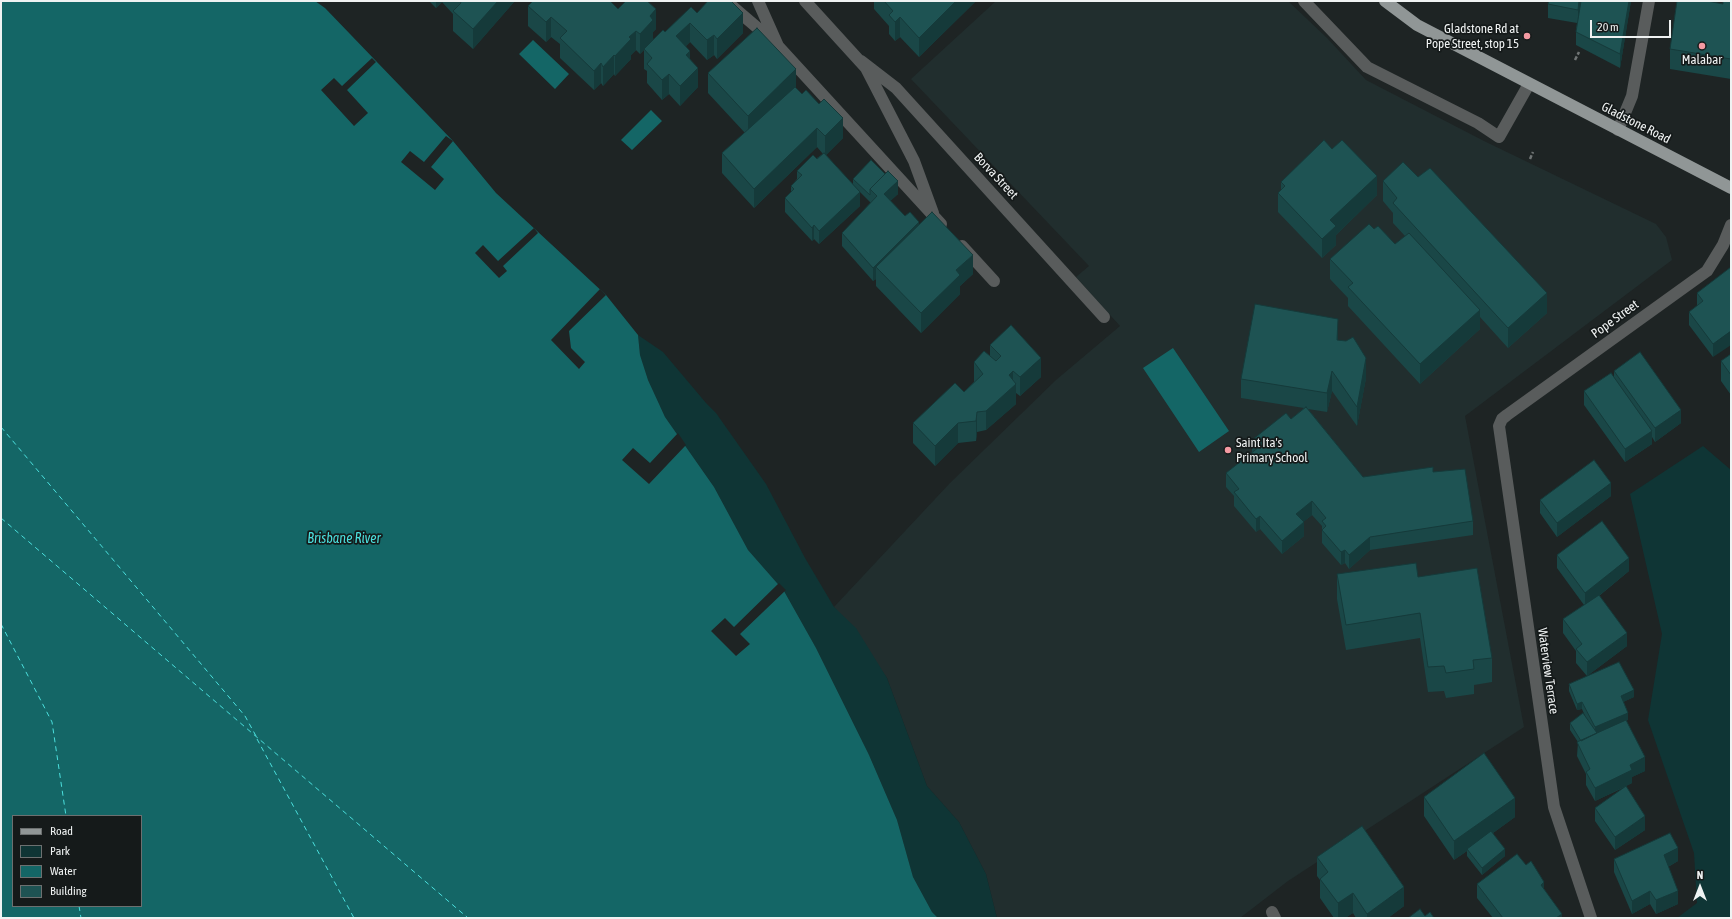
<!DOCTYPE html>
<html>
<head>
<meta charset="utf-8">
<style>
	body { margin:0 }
	#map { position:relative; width:1732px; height:919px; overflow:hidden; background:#1e2424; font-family:"Asap Condensed",sans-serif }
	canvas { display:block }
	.frame { position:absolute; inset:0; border:2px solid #eff2f2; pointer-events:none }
	.legend { position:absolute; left:12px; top:815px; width:130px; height:92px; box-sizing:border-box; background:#151a1a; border:1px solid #6c7070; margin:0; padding:5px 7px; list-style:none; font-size:12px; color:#eff2f2 }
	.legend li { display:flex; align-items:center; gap:8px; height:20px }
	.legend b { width:20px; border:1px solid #6c7070 }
	.north { position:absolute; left:1680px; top:867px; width:40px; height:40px; -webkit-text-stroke:3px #151a1a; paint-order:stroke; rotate:0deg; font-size:11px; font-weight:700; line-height:16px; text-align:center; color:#eff2f2 }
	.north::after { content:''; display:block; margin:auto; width:14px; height:18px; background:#eff2f2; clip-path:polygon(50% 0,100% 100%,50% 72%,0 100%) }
	.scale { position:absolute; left:1590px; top:20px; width:81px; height:18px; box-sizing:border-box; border:2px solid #eff2f2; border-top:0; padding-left:5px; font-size:12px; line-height:14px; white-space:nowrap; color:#eff2f2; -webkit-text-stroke:3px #151a1a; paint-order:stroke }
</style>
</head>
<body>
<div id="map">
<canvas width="1732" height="919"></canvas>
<div class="frame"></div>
<ul class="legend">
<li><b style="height:5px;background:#909696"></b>Road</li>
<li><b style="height:11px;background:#0f3535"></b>Park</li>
<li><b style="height:11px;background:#146666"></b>Water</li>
<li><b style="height:11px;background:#1e5353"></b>Building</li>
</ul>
<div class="north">N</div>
<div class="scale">20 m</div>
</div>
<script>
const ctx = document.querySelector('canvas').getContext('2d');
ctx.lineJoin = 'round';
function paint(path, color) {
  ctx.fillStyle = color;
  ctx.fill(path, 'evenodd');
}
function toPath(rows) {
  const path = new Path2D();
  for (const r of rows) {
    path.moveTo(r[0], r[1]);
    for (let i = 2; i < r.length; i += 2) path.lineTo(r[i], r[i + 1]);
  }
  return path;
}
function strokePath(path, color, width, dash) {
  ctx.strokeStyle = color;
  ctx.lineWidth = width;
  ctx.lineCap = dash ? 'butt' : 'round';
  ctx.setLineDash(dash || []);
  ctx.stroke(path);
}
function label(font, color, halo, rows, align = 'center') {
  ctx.font = font + ' "Asap Condensed",sans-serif';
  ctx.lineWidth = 3.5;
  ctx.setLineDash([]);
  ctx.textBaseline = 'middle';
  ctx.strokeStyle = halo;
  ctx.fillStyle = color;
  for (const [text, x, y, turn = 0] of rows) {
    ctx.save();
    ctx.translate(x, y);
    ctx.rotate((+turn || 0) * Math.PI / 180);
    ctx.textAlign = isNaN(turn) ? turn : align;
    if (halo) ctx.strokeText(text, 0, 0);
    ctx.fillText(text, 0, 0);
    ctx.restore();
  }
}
paint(toPath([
	[996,1,1288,1,1327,38,1366,80,1484,141,1656,224,1666,237,1672,260,1465,416,1524,727,1288,881,1240,918,997,918,986,874,959,822,927,786,887,678,834,607,950,483,1056,380,1120,326,1076,277,1089,266,911,79]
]), '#212e2e');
paint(toPath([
	[638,335,663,352,706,403,716,413,766,484,805,558,834,607,856,628,887,678,927,786,959,822,986,874,997,918,938,918,932,912,913,877,897,820,869,755,816,648,784,591,748,550,714,487,665,417,648,380,640,355],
	[1703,446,1731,470,1731,918,1677,918,1697,903,1694,853,1648,720,1662,634,1630,494]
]), '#0f3535');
paint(toPath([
	[1,1,315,1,325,8,453,141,496,193,606,295,638,335,640,355,648,380,665,417,714,487,748,550,784,591,816,648,869,755,897,820,913,877,932,912,938,918,1,918],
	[13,816,141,816,141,906,13,906],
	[533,40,569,74,555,89,519,54],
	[651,110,662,121,632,150,621,140],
	[1173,348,1229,431,1199,452,1143,368]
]), '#146666');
paint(toPath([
	[372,58,376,62,347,90,368,113,354,126,321,90,334,78,342,86],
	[446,136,453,141,431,167,444,179,435,190,401,162,410,151,424,162],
	[534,228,538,233,503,266,507,271,499,278,475,253,483,245,498,261],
	[600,289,606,295,569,331,571,348,585,362,579,369,551,340],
	[678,433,686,445,649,484,622,460,633,448,650,463],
	[779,583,786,590,740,634,750,644,736,656,711,631,725,618,734,627]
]), '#1e2424');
strokePath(toPath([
	[1,427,245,716,256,736],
	[1,518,468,918],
	[1,624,52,722,66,816],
	[257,739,354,918],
	[79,906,81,918]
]), '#4bdfdd', 1, [5, 4]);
strokePath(toPath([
	[1575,60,1579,52],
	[1530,159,1533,152]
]), '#707575', 2.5, [4, 2]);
strokePath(toPath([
	[726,1,774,42],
	[758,1,778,46,941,224],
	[805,1,866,68,914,161,933,213],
	[1304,1,1367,67,1478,123,1499,137,1529,84],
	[861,61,896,88,1104,317],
	[1618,130,1632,96,1649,1],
	[962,246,994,281],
	[1272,912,1275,918],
	[1591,918,1554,807,1499,426,1502,419,1507,415,1707,271,1723,245,1731,225]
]), '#595c5c', 12);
strokePath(toPath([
	[1385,1,1417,25,1731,188]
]), '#909696', 12);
paint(toPath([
	[429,1,514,1,514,2,473,49,453,31,453,14,442,2,436,8],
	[874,1,976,1,919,57,900,37,895,41,889,34,889,26,874,9],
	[1631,1,1620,68,1576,45,1576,32,1577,23,1548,18,1548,4],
	[1707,1,1723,4,1731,1,1731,79,1670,69,1670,49],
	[528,6,618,9,656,29,653,32,653,39,697,13,743,33,717,59,714,55,707,60,690,42,686,46,698,87,680,106,669,94,662,100,647,83,647,71,644,69,644,50,640,54,636,50,631,55,631,59,615,76,614,74,603,86,601,83,594,90,560,58,560,44,551,37,546,42,528,26],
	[708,73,796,88,843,138,826,155,853,185,853,179,898,194,890,201,905,216,919,224,973,274,960,286,960,294,921,333,876,286,876,279,873,281,842,246,842,233,871,203,857,189,860,206,819,244,814,239,812,241,785,212,785,198,791,193,791,186,797,179,797,171,823,154,817,147,754,208,722,173,722,153,745,133,708,93],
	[1383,181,1547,313,1508,348,1480,317,1480,329,1420,384,1348,306,1348,298,1330,279,1330,259,1374,229,1395,244,1405,236,1393,223,1393,213,1383,201],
	[1281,182,1377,195,1336,235,1336,245,1322,258,1278,212,1278,193,1281,190],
	[1731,267,1713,357,1689,325,1689,312,1697,306,1697,293],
	[1338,340,1366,378,1357,426,1332,391,1327,412,1308,409,1363,477,1433,472,1473,521,1473,535,1370,550,1349,569,1345,563,1341,565,1322,543,1322,526,1312,515,1303,522,1304,536,1282,554,1260,529,1256,532,1234,506,1234,496,1226,487,1226,473,1252,453,1252,440,1291,419,1304,408,1241,398,1241,379],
	[990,345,1041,377,1020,396,1016,393,1016,404,986,430,977,432,976,441,958,443,935,466,913,443,913,423,964,392,974,382,974,362,990,357],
	[1731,354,1731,395,1721,381,1721,361],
	[1614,371,1681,423,1655,442,1652,437,1652,444,1625,462,1584,405,1584,391,1614,377],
	[1611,496,1557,537,1540,513,1540,500],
	[1557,555,1629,571,1599,596,1627,646,1587,676,1576,663,1576,651,1563,633,1563,619,1584,605,1557,568],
	[1337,574,1418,577,1492,658,1492,682,1474,685,1474,694,1446,698,1444,691,1428,692,1420,638,1346,650,1337,599],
	[1569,684,1634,697,1623,702,1628,720,1626,720,1645,771,1632,777,1632,783,1626,786,1645,830,1615,850,1595,821,1595,808,1625,787,1595,801,1586,785,1586,774,1577,756,1578,742,1570,730,1570,723,1586,718,1582,709,1577,710,1569,691],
	[1424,797,1515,817,1493,833,1505,856,1482,875,1467,856,1467,851,1454,860,1424,816],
	[1317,857,1404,906,1388,918,1356,918,1353,913,1345,918,1334,918,1320,898,1320,880,1317,876],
	[1614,859,1678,861,1668,867,1678,904,1656,914,1650,904,1632,914,1614,872],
	[1477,884,1544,889,1562,918,1493,918,1477,898]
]), '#1a4747');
paint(toPath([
	[436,1,442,1,442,2,436,8],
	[498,1,514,1,514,2,473,49,473,29],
	[956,1,976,1,919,57,919,38],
	[1579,1,1582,1,1578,24,1578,10],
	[1629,1,1631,1,1620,68,1620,54],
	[656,9,656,29,653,32,653,40,640,54,640,34,650,16],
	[743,13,743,33,717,59,717,39],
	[551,17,551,37,546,42,546,22],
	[900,17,900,37,895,41,895,22],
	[690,23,690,42,676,55,676,36],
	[636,31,636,50,631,55,631,59,615,76,615,56,629,37],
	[714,35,714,55,707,60,707,40],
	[690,51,690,71,686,55],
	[614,55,614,74,603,86,603,67],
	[601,63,601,83,594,90,594,71],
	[698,68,698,87,680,106,680,86],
	[796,69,796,89,748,135,748,116],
	[669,74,669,94,662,100,662,80],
	[843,118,843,138,825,156,825,136],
	[817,128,817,147,754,208,754,189],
	[1377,176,1377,195,1336,235,1336,245,1322,258,1322,239,1330,220],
	[898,181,898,194,884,207,884,194],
	[860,192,860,206,819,244,819,231],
	[919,222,919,236,876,267,876,279,873,281,873,268],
	[814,225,814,239,812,241,812,228],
	[973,255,973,274,960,286,960,294,921,333,921,313,956,270],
	[1547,293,1547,313,1508,348,1508,328],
	[1480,310,1480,329,1420,384,1420,364],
	[1338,319,1338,339,1337,359,1337,340],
	[1731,331,1731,345,1713,357,1713,344],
	[1041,358,1041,377,1020,396,1020,377],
	[1366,358,1366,378,1357,426,1357,407],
	[1013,371,1013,387,1016,384,1016,404,986,430,986,411,1009,375],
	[1332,371,1332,391,1327,412,1327,393],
	[1681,410,1681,423,1655,442,1655,428],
	[977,412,977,432,976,441,976,421],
	[958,423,958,443,935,466,935,446],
	[1652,431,1652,444,1625,462,1625,449],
	[1611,483,1611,496,1557,537,1557,523],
	[1312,501,1312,515,1296,528,1296,514],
	[1260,516,1260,529,1256,532,1256,519],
	[1304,522,1304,536,1282,554,1282,541],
	[1370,537,1370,550,1349,569,1349,555],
	[1345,550,1345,563,1341,565,1341,552],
	[1629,558,1629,571,1585,607,1585,593],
	[1627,633,1627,646,1587,676,1587,662],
	[1634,690,1634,697,1621,703,1621,696],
	[1582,702,1582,709,1577,710,1577,704],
	[1628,713,1628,720,1595,734,1595,727],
	[1645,757,1645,771,1632,777,1632,783,1595,801,1595,788,1630,765],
	[1515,798,1515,817,1468,851,1467,849,1467,851,1454,860,1454,841],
	[1645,816,1645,830,1615,850,1615,837],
	[1678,848,1678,861,1664,869,1664,855],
	[1505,849,1505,856,1482,875,1482,868],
	[1544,882,1544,895,1541,885],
	[1404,887,1404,906,1388,918,1367,918,1367,914],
	[1650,891,1650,904,1632,914,1632,901],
	[1678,891,1678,904,1656,914,1656,900],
	[1353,893,1353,913,1345,918,1338,918,1338,903],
	[1562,914,1562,918,1556,918]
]), '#153a3a');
const building = toPath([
	[460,1,498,1,473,29,453,11,461,3,460,1],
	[533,1,610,1,618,9,626,1,647,1,656,9,650,16,653,20,640,34,636,31,629,37,631,39,615,56,614,55,603,67,601,63,594,71,560,38,567,31,551,17,546,22,528,6,533,1],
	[708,1,731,1,743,13,717,39,714,35,707,40,690,23,676,36,690,51,686,55,698,68,680,86,669,74,662,80,647,64,652,58,644,49,663,30,665,32,691,7,697,13,708,1],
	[884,1,956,1,919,38,900,17,895,22,889,15,893,11,884,1],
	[1549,1,1579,1,1578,10,1548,4,1549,1],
	[1581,1,1629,1,1620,54,1576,32,1581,1],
	[1677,1,1707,1,1723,4,1723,1,1731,1,1731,59,1670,49,1677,1],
	[757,28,796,69,748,116,708,73,757,28],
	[795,87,802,94,806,90,819,104,824,99,843,118,825,136,817,128,754,189,722,153,795,87],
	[1324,140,1332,149,1342,140,1377,176,1330,220,1336,226,1322,239,1278,193,1285,186,1281,182,1324,140],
	[824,153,860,192,819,231,814,225,812,228,785,198,794,189,791,186,802,175,797,171,813,155,817,159,824,153],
	[871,160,885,174,870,189,870,195,853,179,871,160],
	[1403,162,1418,177,1430,168,1547,293,1508,328,1393,203,1397,198,1383,181,1403,162],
	[888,171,898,181,884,194,905,216,910,212,919,222,873,268,842,233,877,196,870,189,888,171],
	[932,212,973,255,956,270,960,275,921,313,876,267,932,212],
	[1369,224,1374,229,1378,226,1395,244,1409,233,1480,310,1420,364,1348,287,1353,283,1330,259,1369,224],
	[1731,267,1731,331,1713,344,1689,312,1703,301,1697,293,1731,267],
	[1255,304,1338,319,1337,340,1346,341,1353,337,1366,358,1357,407,1332,371,1327,393,1241,379,1255,304],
	[1011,325,1041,358,1020,377,1013,371,1009,375,1016,384,986,411,977,412,976,421,958,423,935,446,913,423,955,383,964,392,983,374,974,362,984,351,996,361,1001,356,990,345,1011,325],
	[1640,352,1681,410,1655,428,1614,371,1640,352],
	[1731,354,1731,375,1721,361,1731,354],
	[1611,373,1652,431,1625,449,1584,391,1611,373],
	[1306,407,1363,477,1433,467,1433,472,1465,469,1473,521,1370,537,1349,555,1345,550,1341,552,1322,530,1326,526,1322,521,1326,518,1312,501,1296,514,1304,522,1282,541,1260,516,1256,519,1234,492,1239,489,1226,473,1259,447,1252,440,1286,413,1291,419,1306,407],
	[1594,460,1611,483,1557,523,1540,500,1594,460],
	[1602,521,1629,558,1585,593,1557,555,1602,521],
	[1416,563,1418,577,1477,568,1492,658,1473,660,1474,669,1446,673,1444,666,1428,667,1420,613,1346,625,1337,574,1416,563],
	[1599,595,1627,633,1587,662,1576,649,1582,644,1563,619,1599,595],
	[1619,662,1634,690,1621,696,1628,713,1595,727,1582,702,1577,704,1569,684,1619,662],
	[1583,713,1597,733,1581,741,1570,723,1583,713],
	[1626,720,1645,757,1630,765,1632,770,1595,788,1586,772,1590,769,1577,742,1626,720],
	[1484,753,1515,798,1454,841,1424,797,1484,753],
	[1626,786,1645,816,1615,837,1595,808,1626,786],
	[1362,826,1404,887,1367,914,1353,893,1338,903,1320,879,1328,872,1317,857,1362,826],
	[1491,831,1505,849,1482,868,1467,849,1491,831],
	[1670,833,1678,848,1664,855,1678,891,1656,900,1650,891,1632,901,1614,859,1670,833],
	[1517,854,1526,865,1531,861,1544,882,1541,885,1562,914,1556,918,1503,918,1477,884,1517,854],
	[1420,909,1425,916,1430,912,1434,918,1408,918,1420,909]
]);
paint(building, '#1e5353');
strokePath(building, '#153a3a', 1);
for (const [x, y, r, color] of [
	[1527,36,4,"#f49aa2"],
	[1702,46,4,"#f49aa2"],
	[1228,450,4,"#f49aa2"]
]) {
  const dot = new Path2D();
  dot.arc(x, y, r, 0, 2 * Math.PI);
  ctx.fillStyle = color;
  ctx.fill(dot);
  strokePath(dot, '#151a1a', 1.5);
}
label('13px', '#eff2f2', '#151a1a', [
	["Gladstone Rd at",1519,29],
	["Pope Street, stop 15",1519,44],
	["Malabar",1702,60,"center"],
	["Saint Ita's",1236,443,"left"],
	["Primary School",1236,458,"left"]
], 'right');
label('13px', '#eff2f2', '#151a1a', [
	["Gladstone Road",1636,123,27],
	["Borva Street",996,176,47],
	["Pope Street",1615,319,-36],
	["Waterview Terrace",1548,671,82]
]);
label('italic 14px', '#4bdfdd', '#151a1a', [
	["Brisbane River",344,539]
]);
</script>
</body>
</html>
